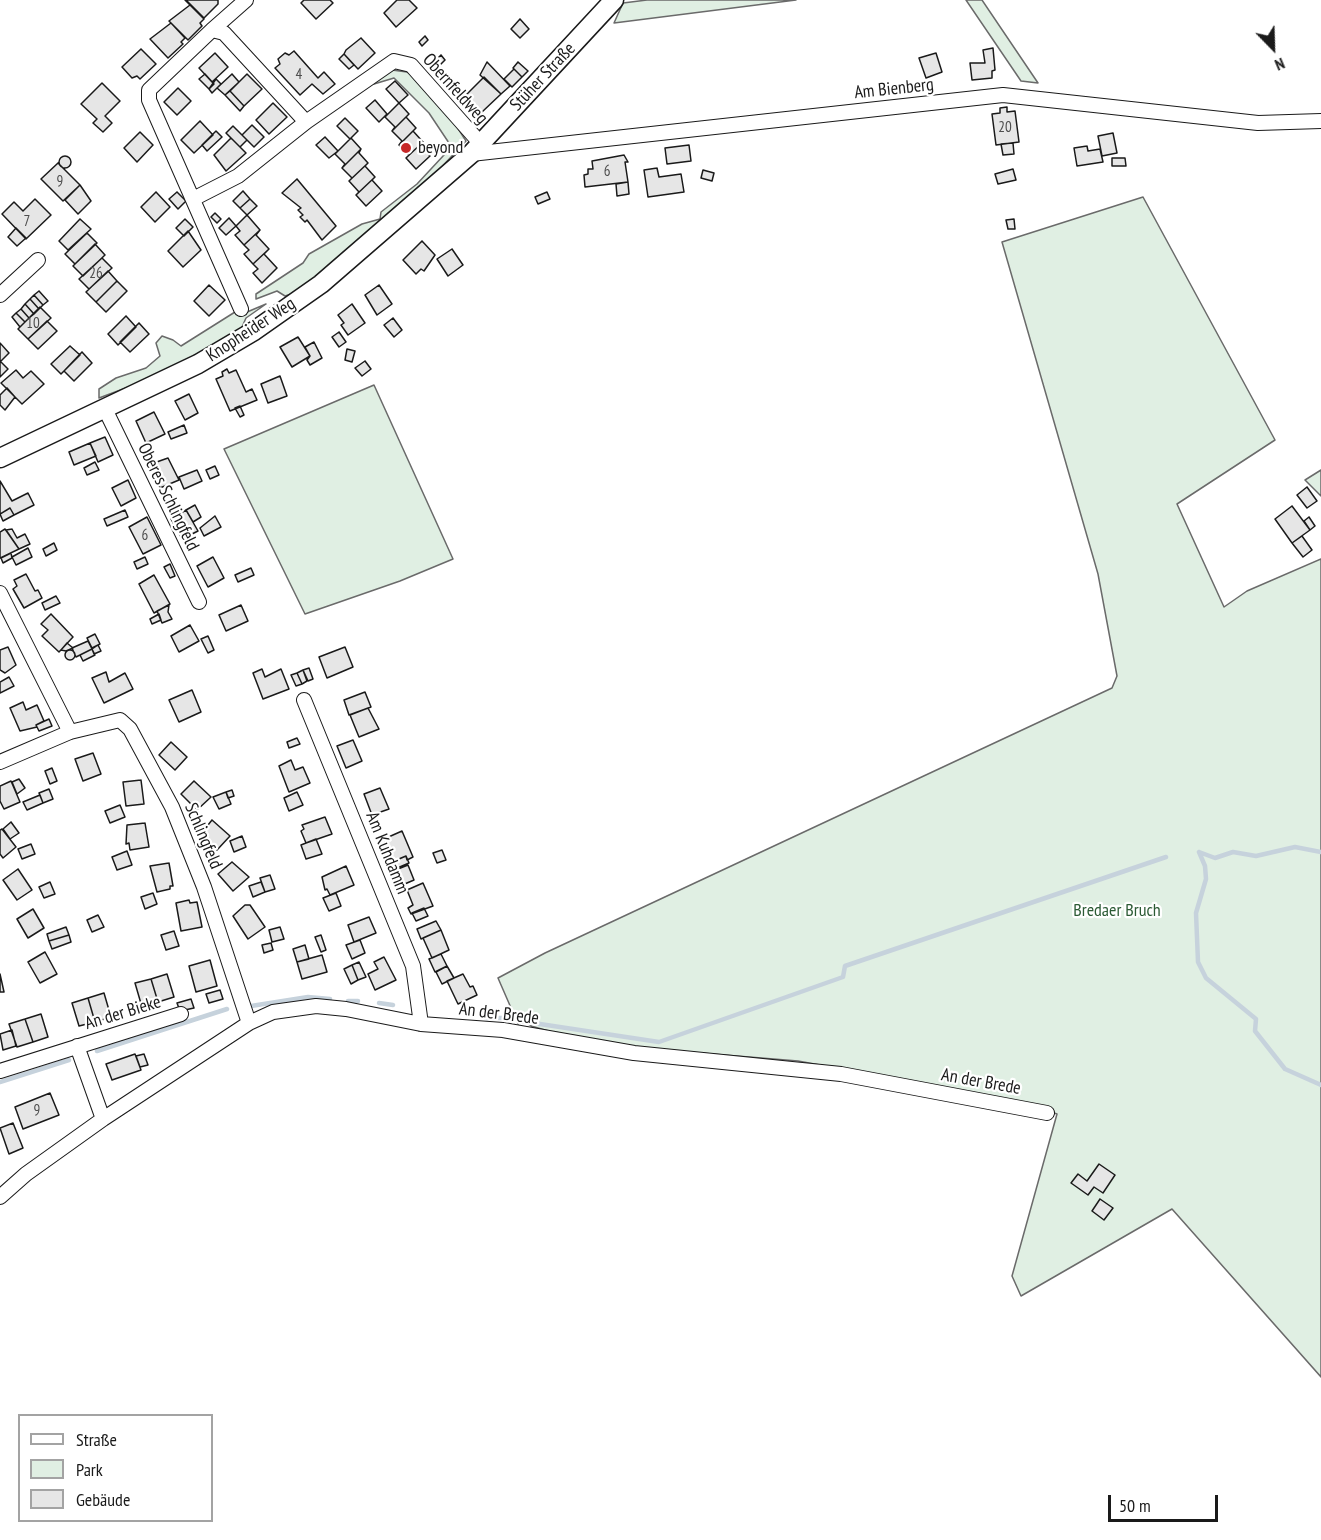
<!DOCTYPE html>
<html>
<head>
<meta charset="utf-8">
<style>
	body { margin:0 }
	#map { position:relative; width:1321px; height:1540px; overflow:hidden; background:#fff; font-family:"PT Sans Narrow",sans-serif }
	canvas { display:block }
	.legend { position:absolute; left:18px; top:1414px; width:195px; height:108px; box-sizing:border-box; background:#fff; border:2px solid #a3a3a3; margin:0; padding:8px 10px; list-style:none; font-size:18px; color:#1a1a1a }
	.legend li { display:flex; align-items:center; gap:12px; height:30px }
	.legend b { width:30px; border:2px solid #a3a3a3 }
	.north { position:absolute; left:1243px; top:18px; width:60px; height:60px; -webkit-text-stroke:4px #fff; paint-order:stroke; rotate:157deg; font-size:16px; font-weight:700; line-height:24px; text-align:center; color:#1a1a1a }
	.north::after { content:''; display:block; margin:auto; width:21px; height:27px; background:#1a1a1a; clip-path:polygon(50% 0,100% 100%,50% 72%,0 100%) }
	.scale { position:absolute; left:1108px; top:1495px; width:110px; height:27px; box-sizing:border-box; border:3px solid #1a1a1a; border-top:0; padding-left:8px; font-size:18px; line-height:21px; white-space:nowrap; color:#1a1a1a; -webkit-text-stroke:4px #fff; paint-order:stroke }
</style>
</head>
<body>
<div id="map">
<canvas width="1321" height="1540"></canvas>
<ul class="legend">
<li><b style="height:8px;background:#fff"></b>Straße</li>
<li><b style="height:16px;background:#e0efe3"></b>Park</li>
<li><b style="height:16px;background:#e6e6e6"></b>Gebäude</li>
</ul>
<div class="north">N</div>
<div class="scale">50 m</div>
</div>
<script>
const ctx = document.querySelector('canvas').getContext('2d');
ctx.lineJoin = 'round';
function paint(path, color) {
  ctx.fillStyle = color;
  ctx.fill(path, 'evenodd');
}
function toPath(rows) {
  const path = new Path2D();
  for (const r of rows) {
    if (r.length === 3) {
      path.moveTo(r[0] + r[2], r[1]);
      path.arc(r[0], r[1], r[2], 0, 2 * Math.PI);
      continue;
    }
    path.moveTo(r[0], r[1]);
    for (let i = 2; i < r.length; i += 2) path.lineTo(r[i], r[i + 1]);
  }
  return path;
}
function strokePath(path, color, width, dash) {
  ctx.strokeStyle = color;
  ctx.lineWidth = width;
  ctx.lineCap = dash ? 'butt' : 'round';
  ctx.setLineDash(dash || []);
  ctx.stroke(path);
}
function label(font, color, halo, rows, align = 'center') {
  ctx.font = font + ' "PT Sans Narrow",sans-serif';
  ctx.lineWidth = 4.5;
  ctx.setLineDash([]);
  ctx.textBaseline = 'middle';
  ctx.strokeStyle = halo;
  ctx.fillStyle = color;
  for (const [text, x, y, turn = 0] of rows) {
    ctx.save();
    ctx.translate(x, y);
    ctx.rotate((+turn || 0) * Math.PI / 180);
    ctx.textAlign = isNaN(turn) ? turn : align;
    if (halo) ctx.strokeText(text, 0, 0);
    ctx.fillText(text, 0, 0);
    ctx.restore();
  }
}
const green = toPath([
	[647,0,796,0,614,23,623,3,647,0],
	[966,0,982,0,1038,83,1021,81,966,0],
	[392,70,407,72,421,82,450,116,466,141,421,189,301,291,285,296,277,291,256,299,256,294,303,263,309,254,362,224,380,219,381,212,417,184,444,155,449,143,429,113,394,78,374,84,374,79,392,70],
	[1143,197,1275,440,1177,504,1224,607,1247,591,1321,559,1321,1377,1172,1209,1021,1296,1012,1276,1057,1114,1040,1108,897,1079,798,1061,651,1049,566,1036,531,1026,525,1022,518,1024,498,978,545,953,1112,688,1117,676,1098,574,1002,242,1143,197],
	[266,304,246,318,242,327,227,339,158,376,99,398,99,389,116,378,146,368,160,356,156,343,162,336,173,340,181,346,235,312,240,315,266,304],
	[374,385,453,559,400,581,305,614,224,449,374,385],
	[1321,470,1321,496,1305,480,1321,470]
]);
paint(green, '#e0efe3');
strokePath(green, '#6a6a6a', 1.5);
strokePath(toPath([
	[1199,852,1205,866,1206,879,1196,913,1198,962,1206,978,1256,1019,1255,1031,1285,1069,1321,1085],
	[1199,852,1215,858,1233,852,1256,856,1295,847,1321,852],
	[348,1001,358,1001],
	[379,1003,393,1005],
	[251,1006,308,997,330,999],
	[486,1018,503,1018],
	[520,1021,659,1042,843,977,845,966,1166,857],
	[97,1051,227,1009],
	[0,1082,69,1060]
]), '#c6d2dc', 4.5);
const building = toPath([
	[185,0,204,19,200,23,202,26,188,40,169,21,190,5,185,0],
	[186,0,218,0,218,4,204,18,186,0],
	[304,0,330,0,333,3,316,19,301,3,304,0],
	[397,0,409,0,417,8,396,27,384,13,397,0],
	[520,19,529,29,520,38,511,29,520,19],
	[171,23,185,38,181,42,183,44,168,58,150,39,171,23],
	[425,36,428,40,422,46,419,42,425,36],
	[361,38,375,53,358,69,344,54,346,50,361,38],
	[993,48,995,70,992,71,992,78,972,80,970,63,985,63,983,50,993,48],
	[141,49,156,64,140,79,137,76,132,78,122,67,141,49],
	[294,51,318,78,324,72,335,84,323,94,312,84,300,95,275,68,280,64,278,59,285,53,289,55,294,51],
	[215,53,228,67,212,82,199,68,215,53],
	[936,53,942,72,926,78,919,58,936,53],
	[344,54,354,65,349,69,339,59,344,54],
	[441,55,445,60,438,67,434,62,441,55],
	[487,62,510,86,501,94,480,75,487,62],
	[518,62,528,71,522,77,513,68,518,62],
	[514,69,522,77,512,87,504,79,514,69],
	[205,74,214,84,209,89,199,79,205,74],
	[232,74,239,82,225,95,217,88,232,74],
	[247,74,262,89,244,106,230,91,247,74],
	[484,77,501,94,482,112,465,96,484,77],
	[216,79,221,84,212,93,209,89,216,79],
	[395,81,408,95,399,103,386,89,395,81],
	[102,83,120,101,105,116,112,123,103,132,93,123,97,119,81,104,102,83],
	[178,88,191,101,177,115,164,102,178,88],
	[230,91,244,106,240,111,225,95,230,91],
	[375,100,387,114,379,122,366,108,375,100],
	[273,103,287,117,269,134,256,120,273,103],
	[399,103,409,114,392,131,395,127,385,117,399,103],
	[1007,107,1007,112,1015,111,1019,142,996,145,992,114,1000,113,1000,108,1007,107],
	[409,114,406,117,416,128,399,145,402,141,392,131,409,114],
	[345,118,358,131,350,139,337,126,345,118],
	[200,121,213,135,194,153,181,140,200,121],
	[252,125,264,137,254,147,242,135,252,125],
	[233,126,247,140,240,147,226,133,233,126],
	[416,128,413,131,423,142,406,158,409,155,399,145,416,128],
	[216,131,222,137,207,151,202,145,216,131],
	[140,132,153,145,137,162,124,148,140,132],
	[1113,133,1117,153,1102,156,1098,136,1113,133],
	[325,137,338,151,329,158,316,145,325,137],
	[231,138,246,153,226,171,214,155,231,138],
	[351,138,361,149,342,168,345,164,335,154,351,138],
	[423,142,420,145,430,156,416,169,406,158,423,142],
	[1013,143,1014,154,1003,155,1001,144,1013,143],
	[689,145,691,161,667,164,665,148,689,145],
	[1087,146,1088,151,1100,149,1103,162,1077,166,1074,148,1087,146],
	[361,149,359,153,368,163,349,181,352,178,342,168,361,149],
	[624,155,628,162,625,162,628,182,585,187,584,175,588,174,588,169,593,169,592,161,624,155],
	[65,162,6],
	[1112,158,1125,158,1126,166,1112,166,1112,158],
	[58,163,80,185,63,201,41,179,58,163],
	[368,163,365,166,375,177,356,195,359,192,349,181,368,163],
	[657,168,659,177,681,174,684,192,648,197,644,170,657,168],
	[1013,169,1016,180,998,184,995,174,1013,169],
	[703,170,714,173,712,181,701,178,703,170],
	[375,177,372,180,382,191,366,206,356,195,375,177],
	[297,179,336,226,322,240,307,220,305,222,300,217,303,215,298,210,301,208,282,193,297,179],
	[628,182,629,194,617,196,616,184,628,182],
	[80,185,91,201,78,214,65,200,80,185],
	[243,191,250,199,240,208,233,201,243,191],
	[156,192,170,207,155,222,141,207,156,192],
	[177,192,186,201,178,209,169,199,177,192],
	[547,192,550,199,538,204,535,197,547,192],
	[35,199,51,215,26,239,2,214,14,202,23,211,35,199],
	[250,199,257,206,247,215,240,208,250,199],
	[215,213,221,219,217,223,211,217,215,213],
	[247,215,260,230,244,245,235,235,240,231,236,226,247,215],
	[229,218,236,226,226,235,219,228,229,218],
	[80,219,91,229,68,250,59,241,80,219],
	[185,219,193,227,184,236,176,228,185,219],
	[1014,219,1015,229,1008,229,1006,220,1014,219],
	[16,228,26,238,17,246,8,237,16,228],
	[260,230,256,235,269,249,253,264,244,254,249,250,244,245,260,230],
	[188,231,201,250,183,267,168,251,188,231],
	[87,233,97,243,75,264,65,254,87,233],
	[422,241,435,255,424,271,421,269,416,274,403,260,422,241],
	[95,244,105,255,83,276,73,266,95,244],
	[269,249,264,254,277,268,262,283,253,273,258,269,253,264,269,249],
	[452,249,463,265,448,276,437,259,452,249],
	[102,258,112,268,89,289,79,279,102,258],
	[108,271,117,281,96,302,86,292,108,271],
	[117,281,127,291,106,312,96,302,117,281],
	[209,285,225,300,209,316,194,301,209,285],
	[379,285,392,304,377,315,365,295,379,285],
	[39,291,48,301,43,305,34,295,39,291],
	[34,295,43,305,39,309,30,299,34,295],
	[30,299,39,309,34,314,25,304,30,299],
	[25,304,34,314,29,318,21,309,25,304],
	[352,304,365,323,348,335,341,325,344,323,338,315,352,304],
	[40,307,51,318,28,339,18,329,40,307],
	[21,309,29,318,25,322,16,313,21,309],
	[16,313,25,322,20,327,12,317,16,313],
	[126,316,136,327,118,345,108,334,126,316],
	[393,318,402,330,394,337,384,325,393,318],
	[47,321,57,331,38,349,28,339,47,321],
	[139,323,149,334,130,352,120,342,139,323],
	[339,332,346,342,339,347,332,337,339,332],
	[298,337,310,356,292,367,280,347,298,337],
	[314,342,322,358,310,365,307,360,310,356,305,347,314,342],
	[0,343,9,353,0,362,0,343],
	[70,346,80,355,61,374,51,364,70,346],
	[347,349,355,351,352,362,345,360,347,349],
	[82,352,92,363,74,381,64,371,82,352],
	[0,361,8,369,0,377,0,361],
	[365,361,371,369,362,376,355,368,365,361],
	[227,369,229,373,236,370,246,392,252,389,257,400,230,411,216,379,223,376,222,372,227,369],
	[16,370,23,378,31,371,44,384,22,404,1,383,16,370],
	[280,376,287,396,268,403,261,384,280,376],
	[7,388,15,397,5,410,0,405,0,395,7,388],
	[189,394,198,413,185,420,175,401,189,394],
	[240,406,244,415,240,417,235,408,240,406],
	[154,412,165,434,146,443,136,421,154,412],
	[184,425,187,433,171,439,168,432,184,425],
	[105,437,113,455,98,462,90,443,105,437],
	[90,443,96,456,74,465,69,452,90,443],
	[168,458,179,480,160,488,151,464,168,458],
	[95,462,99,470,87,475,84,468,95,462],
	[215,466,219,475,210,479,206,470,215,466],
	[197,470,202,481,184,489,179,477,197,470],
	[128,480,136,498,121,506,112,488,128,480],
	[0,481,12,501,28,493,34,505,14,515,10,508,0,514,0,481],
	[1307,487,1317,501,1307,508,1297,495,1307,487],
	[195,505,201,517,193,522,186,510,195,505],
	[1292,506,1310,530,1292,543,1275,519,1292,506],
	[10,508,14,515,3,521,0,514,10,508],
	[125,510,128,517,107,526,104,519,125,510],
	[186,510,198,531,182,539,171,519,186,510],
	[215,516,221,527,204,536,200,528,215,516],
	[147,517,161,545,143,554,129,527,147,517],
	[1309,517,1315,526,1310,530,1304,521,1309,517],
	[5,529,19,549,0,558,0,532,5,529],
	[12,529,17,538,25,534,30,544,19,549,6,530,12,529],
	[1302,536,1312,550,1303,557,1292,543,1302,536],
	[54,543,57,550,46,556,43,549,54,543],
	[28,548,32,557,16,565,12,557,28,548],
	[11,553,12,558,3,563,1,558,11,553],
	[145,557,148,564,137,569,134,562,145,557],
	[213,557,224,578,208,587,197,566,213,557],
	[170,564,175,576,170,578,164,567,170,564],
	[251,568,254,575,238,582,235,575,251,568],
	[26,574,35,591,38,590,42,598,24,608,13,589,17,586,14,580,26,574],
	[154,575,170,604,154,613,139,584,154,575],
	[56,596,60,603,45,610,42,603,56,596],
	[169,605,168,612,172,619,162,623,157,611,169,605],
	[241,605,248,621,226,631,219,615,241,605],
	[51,614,73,637,59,652,42,636,48,630,41,624,51,614],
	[159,614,161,620,152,624,150,619,159,614],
	[190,625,199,641,179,652,171,636,190,625],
	[95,634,100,644,92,648,87,638,95,634],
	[208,636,214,650,208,653,201,639,208,636],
	[88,641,92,649,76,657,72,648,88,641],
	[67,643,73,648,66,651,61,650,67,643],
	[98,645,101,651,94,654,92,649,98,645],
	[8,647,16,665,5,673,0,670,0,650,8,647],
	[345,647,353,667,327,678,319,657,345,647],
	[92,649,95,655,83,661,80,655,92,649],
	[70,655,5],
	[309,668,313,679,308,681,303,670,309,668],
	[262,669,265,677,281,669,289,689,263,699,253,673,262,669],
	[303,670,307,681,302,684,297,673,303,670],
	[106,672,109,682,125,673,133,689,104,703,92,678,106,672],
	[297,673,302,684,296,686,291,675,297,673],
	[9,677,14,686,0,693,0,682,9,677],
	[192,690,201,712,179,722,169,700,192,690],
	[365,692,371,707,349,715,344,700,365,692],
	[23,702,26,710,37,705,44,721,36,725,37,727,20,731,10,708,23,702],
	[368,708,379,729,359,737,350,715,368,708],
	[49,719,52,726,39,731,36,725,49,719],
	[297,738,300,744,289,748,287,742,297,738],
	[353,740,362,761,346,768,337,746,353,740],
	[171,742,187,757,175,770,159,755,171,742],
	[93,753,101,774,83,781,75,759,93,753],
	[291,760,295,770,303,767,310,783,289,792,279,766,291,760],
	[52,768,57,781,50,784,45,771,52,768],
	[19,779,25,788,17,794,12,782,19,779],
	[141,780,144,804,126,806,123,782,141,780],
	[11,781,20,802,4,809,0,801,0,786,11,781],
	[194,781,211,797,197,810,181,794,194,781],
	[380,788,389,809,372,815,364,794,380,788],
	[49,789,53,799,43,803,39,793,49,789],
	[232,790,234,796,228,798,226,792,232,790],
	[226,792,231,804,219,809,213,797,226,792],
	[297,792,303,805,289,811,284,798,297,792],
	[40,795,43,803,27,810,23,802,40,795],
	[120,805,125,817,110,823,105,811,120,805],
	[325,817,332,834,306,843,301,831,304,829,302,825,325,817],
	[212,820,230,836,217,850,200,835,212,820],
	[11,822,19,833,10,839,3,829,11,822],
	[145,823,149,847,130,850,129,843,126,844,127,825,145,823],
	[2,829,16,847,3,858,0,854,0,830,2,829],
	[402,831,413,857,407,860,406,856,394,861,384,839,402,831],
	[242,836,246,847,234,852,230,841,242,836],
	[316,839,322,854,306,859,301,845,316,839],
	[31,844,35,854,22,859,18,849,31,844],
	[442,850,446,860,437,863,433,853,442,850],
	[127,851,132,865,117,870,112,857,127,851],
	[406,856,409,863,395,869,392,862,406,856],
	[232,862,249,877,233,891,218,874,232,862],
	[169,863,173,886,170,886,170,889,157,892,150,866,169,863],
	[408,865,414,880,400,886,393,871,408,865],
	[346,866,354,885,330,895,327,889,325,890,322,877,346,866],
	[18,869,32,890,17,900,3,880,18,869],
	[270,875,275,889,265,892,260,878,270,875],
	[50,882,55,894,44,898,39,887,50,882],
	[261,882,265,892,253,897,249,886,261,882],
	[423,883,433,906,411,914,408,908,413,905,407,890,423,883],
	[153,893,157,904,145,909,141,897,153,893],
	[336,893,341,906,329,911,323,898,336,893],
	[189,900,190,903,197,902,202,927,181,931,176,903,189,900],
	[245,905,250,905,265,927,248,939,233,916,245,905],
	[424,908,428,916,416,921,412,913,424,908],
	[33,909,44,928,28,938,17,919,33,909],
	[98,915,104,927,92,932,87,920,98,915],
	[369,917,376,933,354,942,348,925,369,917],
	[436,921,441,930,421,939,417,929,436,921],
	[66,927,69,935,49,941,47,934,66,927],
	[280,927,284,939,272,942,269,930,280,927],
	[441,930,449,950,432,958,423,938,441,930],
	[174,931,179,946,166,950,161,935,174,931],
	[69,935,71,942,52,949,49,941,69,935],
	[321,935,326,950,321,952,315,937,321,935],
	[360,940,365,953,352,959,346,945,360,940],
	[271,943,273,950,264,953,262,945,271,943],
	[305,945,309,959,297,962,293,949,305,945],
	[45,952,57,974,40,983,28,962,45,952],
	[441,954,447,966,435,972,429,959,441,954],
	[322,955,327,972,302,979,297,962,322,955],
	[384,957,396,980,375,990,368,974,378,969,374,962,384,957],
	[210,960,217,986,196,992,189,966,210,960],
	[359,962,366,977,358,980,352,965,359,962],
	[352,965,358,980,351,984,344,969,352,965],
	[447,966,454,978,442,984,436,972,447,966],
	[0,974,4,992,0,992,0,974],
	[167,974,174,997,158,1002,151,979,167,974],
	[463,974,470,987,473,986,477,995,458,1004,447,981,463,974],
	[151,979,158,1002,142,1007,135,983,151,979],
	[220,990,223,999,209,1003,206,994,220,990],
	[104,993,111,1017,95,1022,88,998,104,993],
	[88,998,95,1022,79,1026,72,1003,88,998],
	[191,999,194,1008,180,1011,177,1003,191,999],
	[41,1014,48,1037,33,1042,25,1019,41,1014],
	[25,1019,33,1042,17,1047,9,1024,25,1019],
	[12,1030,16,1046,3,1050,0,1034,12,1030],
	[135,1054,141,1070,112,1080,106,1064,135,1054],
	[144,1054,148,1065,140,1067,136,1056,144,1054],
	[50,1093,59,1115,23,1129,15,1107,50,1093],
	[13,1123,23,1148,9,1154,0,1128,13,1123],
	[1099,1164,1115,1175,1103,1193,1094,1187,1088,1195,1071,1183,1078,1174,1087,1181,1099,1164],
	[1100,1199,1113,1208,1104,1220,1092,1211,1100,1199]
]);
paint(building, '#e6e6e6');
strokePath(building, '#1a1a1a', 1.5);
const street = toPath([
	[212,30,246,0],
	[471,154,1003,95,1258,123,1321,121],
	[193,199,238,176,306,122,394,61,411,65,481,144],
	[0,295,38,260],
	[241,309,149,100,149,90,212,30,224,33,306,122],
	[105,409,199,602],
	[0,593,70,732],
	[304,700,413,966,421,1024],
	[0,762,70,732,120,720,130,729,172,807,204,887,249,1023],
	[77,1046,103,1119],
	[0,1071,181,1014],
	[0,1197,26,1174,103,1119,249,1023,273,1012,316,1006,346,1009,421,1024,503,1030,634,1053,841,1074,1047,1113]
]);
const secondary = toPath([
	[0,458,198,364,254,331,321,284,471,154,614,0]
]);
strokePath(street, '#1a1a1a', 16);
strokePath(secondary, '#1a1a1a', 21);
strokePath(street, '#fff', 14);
strokePath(secondary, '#fff', 18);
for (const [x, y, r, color] of [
	[406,148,6,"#c62828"]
]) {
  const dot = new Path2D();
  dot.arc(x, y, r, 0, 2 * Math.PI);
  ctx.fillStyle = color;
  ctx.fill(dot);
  strokePath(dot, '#fff', 2);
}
label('15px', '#4d4d4d', null, [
	["4",299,75],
	["20",1005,128],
	["6",607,172],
	["9",60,182],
	["7",27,222],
	["26",96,274],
	["10",33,324],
	["6",145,536],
	["9",37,1111]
]);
label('18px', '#1a1a1a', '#fff', [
	["Stüher Straße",543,77,-47],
	["Obernfeldweg",455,89,48],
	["Am Bienberg",894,89,-6],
	["Knopheider Weg",251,330,-33],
	["Oberes Schlingfeld",168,497,64],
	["Schlingfeld",203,836,67],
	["Am Kuhdamm",387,853,68],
	["An der Bieke",123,1013,-17],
	["An der Brede",499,1014,7],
	["An der Brede",981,1082,10]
]);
label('18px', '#1a1a1a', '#fff', [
	["beyond",418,148]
], 'left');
label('18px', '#2b5a34', '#fff', [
	["Bredaer Bruch",1117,911]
]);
</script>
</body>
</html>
